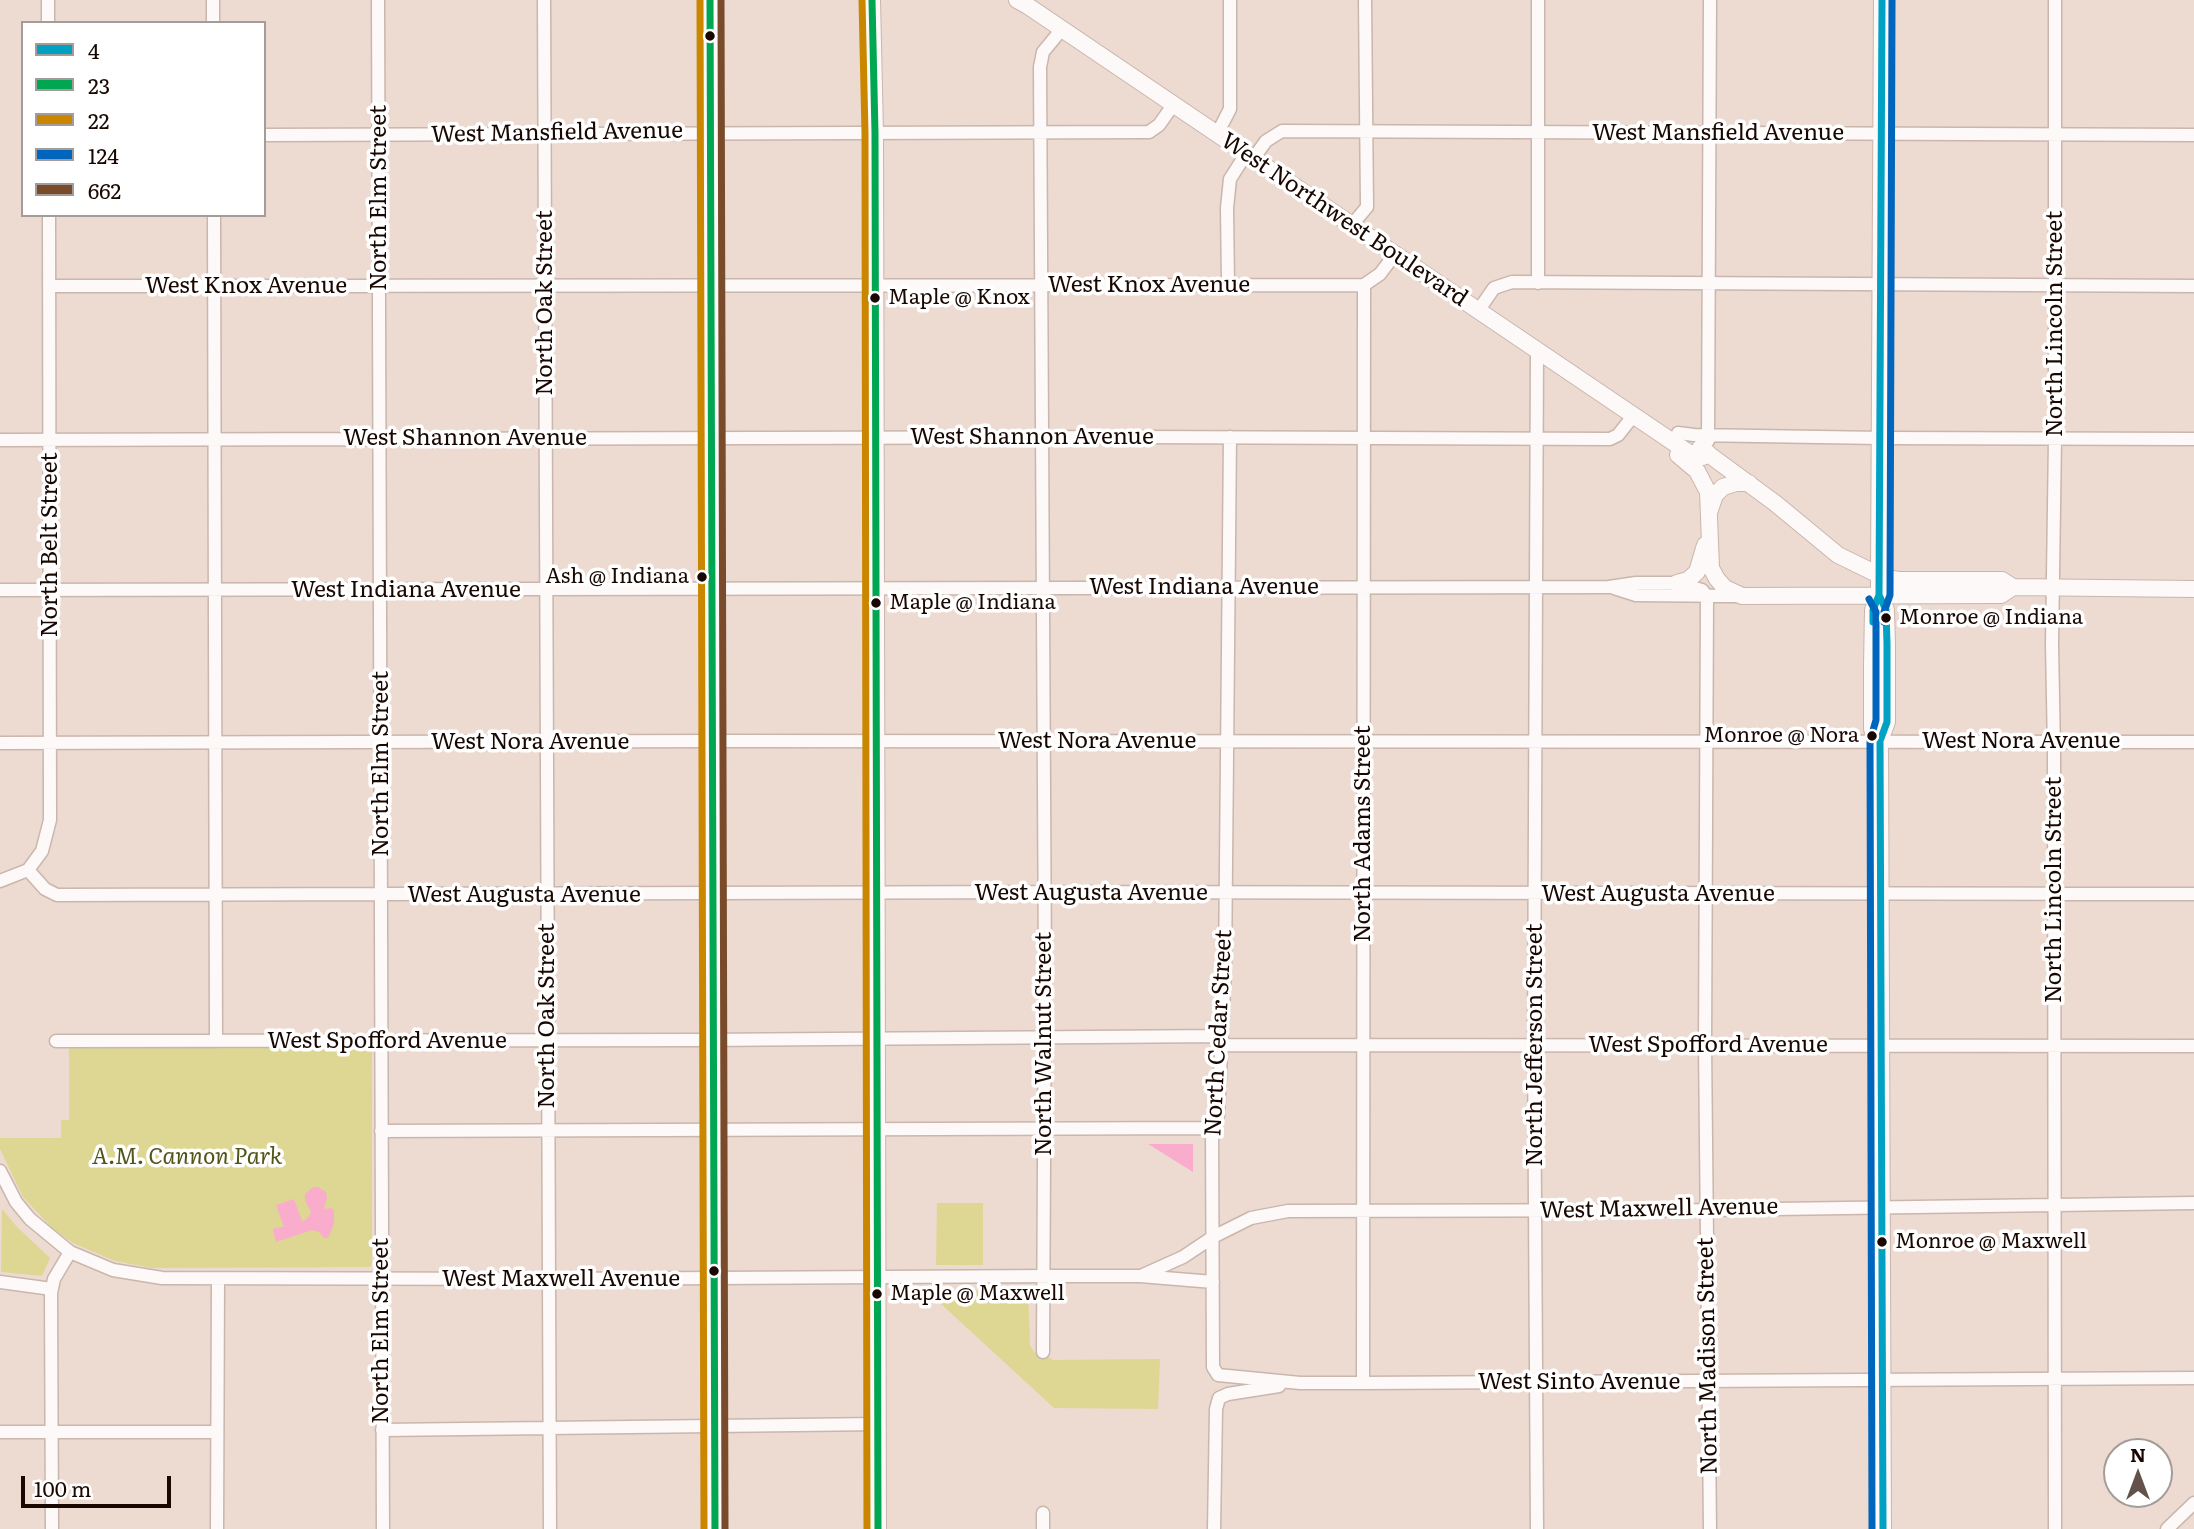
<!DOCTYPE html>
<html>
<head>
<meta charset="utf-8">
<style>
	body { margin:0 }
	#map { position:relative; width:2194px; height:1529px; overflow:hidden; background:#eddad1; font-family:Literata,serif }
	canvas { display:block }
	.legend { position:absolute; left:21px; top:21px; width:245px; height:196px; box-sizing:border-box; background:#fff; border:2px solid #a39c99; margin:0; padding:9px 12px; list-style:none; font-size:21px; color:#190701 }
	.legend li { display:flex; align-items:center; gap:14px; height:35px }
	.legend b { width:35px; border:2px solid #a39c99 }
	.north { position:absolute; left:2103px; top:1438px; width:70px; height:70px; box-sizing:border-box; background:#fff; border:2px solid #a39c99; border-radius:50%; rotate:0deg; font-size:19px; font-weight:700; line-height:28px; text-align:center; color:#190701 }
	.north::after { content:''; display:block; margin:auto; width:24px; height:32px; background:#63514a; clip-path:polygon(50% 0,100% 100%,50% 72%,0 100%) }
	.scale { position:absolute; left:21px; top:1476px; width:150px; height:32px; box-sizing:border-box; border:4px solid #190701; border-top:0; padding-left:9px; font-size:21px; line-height:24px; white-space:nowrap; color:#190701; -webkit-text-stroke:5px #fff; paint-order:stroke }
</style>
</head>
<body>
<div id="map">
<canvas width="2194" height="1529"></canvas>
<ul class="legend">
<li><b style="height:9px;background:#01a1c4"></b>4</li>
<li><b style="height:9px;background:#00a651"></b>23</li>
<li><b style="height:9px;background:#cb8600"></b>22</li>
<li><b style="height:9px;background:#0065bd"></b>124</li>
<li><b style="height:9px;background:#7a4b2a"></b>662</li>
</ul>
<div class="north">N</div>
<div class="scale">100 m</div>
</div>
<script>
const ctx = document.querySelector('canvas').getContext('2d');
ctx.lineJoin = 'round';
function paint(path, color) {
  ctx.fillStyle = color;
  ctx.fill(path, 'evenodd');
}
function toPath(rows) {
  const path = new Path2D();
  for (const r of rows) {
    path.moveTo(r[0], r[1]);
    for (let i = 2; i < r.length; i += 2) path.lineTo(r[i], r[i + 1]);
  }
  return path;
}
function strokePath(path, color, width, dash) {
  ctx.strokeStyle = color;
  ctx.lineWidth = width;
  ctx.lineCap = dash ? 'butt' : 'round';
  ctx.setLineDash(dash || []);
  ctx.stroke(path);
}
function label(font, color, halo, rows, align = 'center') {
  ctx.font = font + ' Literata,serif';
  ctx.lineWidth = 7;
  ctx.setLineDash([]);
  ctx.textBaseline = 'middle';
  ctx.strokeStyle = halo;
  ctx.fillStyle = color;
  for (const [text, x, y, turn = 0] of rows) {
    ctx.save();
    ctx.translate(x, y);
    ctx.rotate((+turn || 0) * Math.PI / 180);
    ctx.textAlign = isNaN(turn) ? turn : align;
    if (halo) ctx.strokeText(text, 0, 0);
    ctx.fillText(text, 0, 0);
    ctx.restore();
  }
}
paint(toPath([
	[69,1046,367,1046,372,1048,372,1265,369,1267,152,1268,115,1261,73,1243,52,1228,23,1197,0,1149,0,1138,61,1138,61,1120,69,1120],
	[937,1203,983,1203,983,1265,936,1265],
	[2,1209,18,1228,50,1258,42,1276,1,1272],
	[927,1291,1028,1291,1030,1345,1034,1352,1051,1358,1052,1360,1160,1359,1158,1409,1054,1408]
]), '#ded793');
paint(toPath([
	[1148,1144,1193,1144,1193,1172],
	[313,1187,318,1187,326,1192,327,1198,324,1209,331,1208,334,1210,334,1224,328,1238,324,1238,319,1232,312,1230,276,1242,273,1231,274,1228,284,1227,276,1205,294,1199,302,1221,307,1219,311,1212,305,1200,305,1194]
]), '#faaccd');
const minor = toPath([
	[48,0,48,23],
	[378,0,383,1529],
	[544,0,550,1529],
	[1538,0,1538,283],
	[213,23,213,0],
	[1217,134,1230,109,1230,0],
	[264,135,1149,132,1159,125,1173,105],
	[1253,159,1266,141,1282,131,2194,135],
	[214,215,216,1041],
	[1351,226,1367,207,1365,0],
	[1228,284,1227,208,1230,179,1246,154],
	[49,286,1364,285,1380,274,1395,254],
	[1478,311,1494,288,1512,282,2194,286],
	[1537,351,1534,1045,1537,1529],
	[1678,433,1694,435,1881,438,2194,439],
	[1230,437,1225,969,1218,1115,1212,1128,1213,1367,1218,1375,1300,1383,1363,1383,2194,1378],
	[0,440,1142,437,1610,439,1618,435,1634,415],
	[1708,441,1710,0],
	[1614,588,1636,595,1738,596],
	[0,590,1609,587,1636,583,1677,583,1702,590,1707,596],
	[1707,596,1705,1045,1710,1529],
	[0,743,713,741,2194,742],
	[28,870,45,889,57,895,1043,892,2194,894],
	[28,870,42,851,50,820,49,215],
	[0,881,28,870],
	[56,1041,701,1040,1221,1036],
	[1221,1045,2194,1046],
	[381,1131,1212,1128],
	[0,1171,16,1202,30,1219,70,1252,113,1270,162,1278,548,1279,1054,1276,1140,1276,1213,1282],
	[1143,1275,1183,1257,1213,1237,1251,1218,1288,1211,1706,1210,2194,1203],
	[0,1282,52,1289],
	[1043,1352,1045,968,1040,67,1043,52,1062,29],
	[1363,1383,1364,285],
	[382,1430,879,1424],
	[0,1432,216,1432],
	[1043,1513,1043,1529],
	[52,1529,51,1293,54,1279,70,1252],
	[217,1529,218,1280],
	[1214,1529,1216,1409,1219,1398,1228,1394,1279,1386],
	[2055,1529,2054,751,2052,644,2055,438,2055,0],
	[2167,1529,2194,1503]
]);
const major = toPath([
	[710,0,715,1529],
	[872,0,875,133,878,1529],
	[1017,0,1028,6,1695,457,1703,457,1708,453],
	[1700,448,1775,503,1838,555,1885,578,1899,580,2002,580,2013,587,2194,589],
	[1678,455,1697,471,1708,492,1711,568,1717,579,1725,588,1742,596,2001,595,2013,587],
	[1710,510,1715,495,1723,487,1736,483,1749,483],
	[1677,583,1688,580,1697,572,1705,545],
	[1879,595,1886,610,1887,644,1887,722,1880,741,1883,1529],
	[1880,741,1872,729,1872,665,1873,610,1879,595,1879,576,1882,0]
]);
strokePath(minor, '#c9b6ad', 15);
strokePath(major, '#c9b6ad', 18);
strokePath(minor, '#fcf9f8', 12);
strokePath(major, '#fcf9f8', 16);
strokePath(toPath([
	[1879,595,1886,610,1887,644,1887,722,1880,741,1883,1529],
	[1873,622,1873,610,1879,595,1882,0]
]), '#01a1c4', 7);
strokePath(toPath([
	[710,0,715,1529],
	[872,0,875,133,878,1529]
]), '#00a651', 7);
strokePath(toPath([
	[700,0,704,1529],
	[862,0,865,133,867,1529]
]), '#cb8600', 7);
strokePath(toPath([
	[1869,599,1876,612,1876,720,1870,741,1872,1529],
	[1884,622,1884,612,1890,595,1892,0]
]), '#0065bd', 7);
strokePath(toPath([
	[721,0,725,1529]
]), '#7a4b2a', 7);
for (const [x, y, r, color] of [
	[710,36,6,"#190701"],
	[875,298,6,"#190701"],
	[702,577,6,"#190701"],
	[876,603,6,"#190701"],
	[1886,618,6,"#190701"],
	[1872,736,6,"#190701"],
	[1882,1242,6,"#190701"],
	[714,1271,6,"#190701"],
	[877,1294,6,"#190701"]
]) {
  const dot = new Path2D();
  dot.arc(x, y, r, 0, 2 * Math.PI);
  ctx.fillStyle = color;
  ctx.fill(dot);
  strokePath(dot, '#fff', 2.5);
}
label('21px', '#190701', '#fff', [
	["Maple @ Knox",888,298],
	["Ash @ Indiana",689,577,"right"],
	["Maple @ Indiana",889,603],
	["Monroe @ Indiana",1899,618],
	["Monroe @ Nora",1859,736,"right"],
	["Monroe @ Maxwell",1895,1242],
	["Maple @ Maxwell",890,1294]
], 'left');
label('23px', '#190701', '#fff', [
	["West Mansfield Avenue",557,133,-1],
	["West Mansfield Avenue",1718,133],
	["North Elm Street",379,198,-90],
	["West Northwest Boulevard",1344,220,34],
	["West Knox Avenue",1149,285],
	["West Knox Avenue",246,286],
	["North Oak Street",545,303,-90],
	["North Lincoln Street",2055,324,-90],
	["West Shannon Avenue",1032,437],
	["West Shannon Avenue",465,438],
	["North Belt Street",50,545,-90],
	["West Indiana Avenue",1204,587],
	["West Indiana Avenue",406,590],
	["West Nora Avenue",1097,741],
	["West Nora Avenue",2021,741],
	["West Nora Avenue",530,742],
	["North Elm Street",381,764,-90],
	["North Adams Street",1363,834,-90],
	["North Lincoln Street",2054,890,-90],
	["West Augusta Avenue",1091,893],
	["West Augusta Avenue",1658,894],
	["West Augusta Avenue",524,895],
	["North Oak Street",547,1016,-90],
	["North Cedar Street",1219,1033,-87],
	["West Spofford Avenue",387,1041],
	["North Walnut Street",1044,1044,-90],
	["North Jefferson Street",1535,1045,-90],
	["West Spofford Avenue",1708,1045],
	["West Maxwell Avenue",1659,1209,-1],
	["West Maxwell Avenue",561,1279],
	["North Elm Street",381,1331,-90],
	["North Madison Street",1708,1356,-91],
	["West Sinto Avenue",1579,1382]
]);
label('italic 23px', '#535419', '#fff', [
	["A.M. Cannon Park",187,1157]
]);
</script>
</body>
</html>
